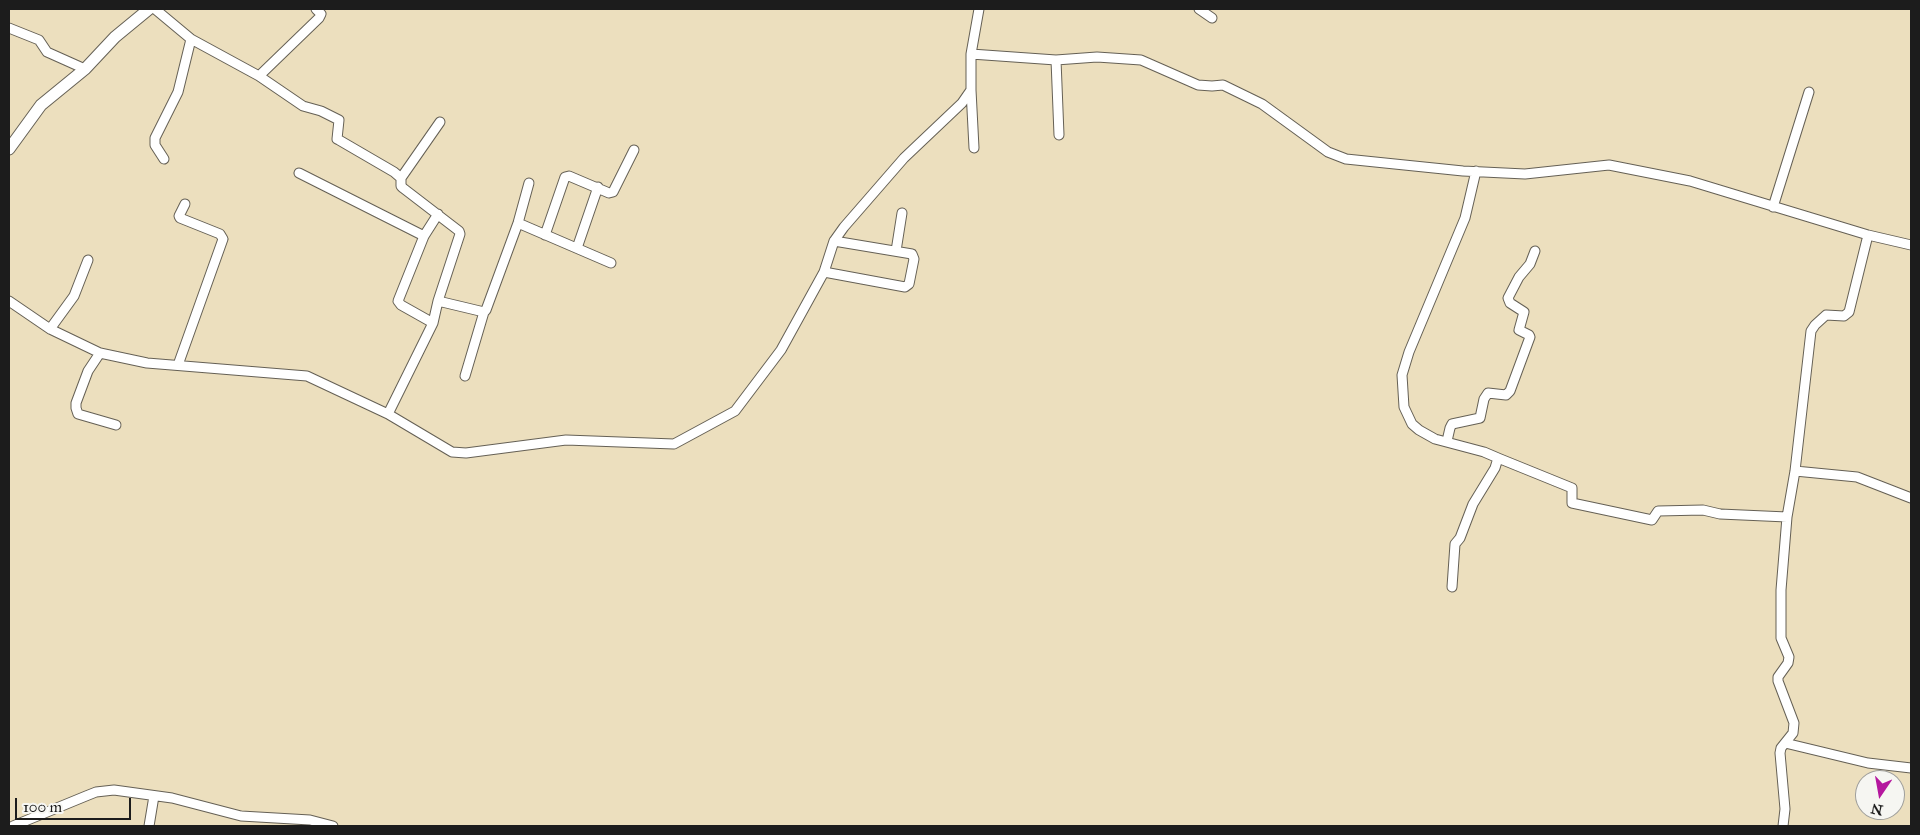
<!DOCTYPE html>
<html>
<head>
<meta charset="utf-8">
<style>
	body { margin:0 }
	#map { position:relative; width:1920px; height:835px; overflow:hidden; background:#ecdfbe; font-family:"IM FELL Great Primer",serif }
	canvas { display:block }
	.frame { position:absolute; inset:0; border:10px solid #1c1c1c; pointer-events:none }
	.north { position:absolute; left:1855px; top:770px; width:50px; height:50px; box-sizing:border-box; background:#f6f6f2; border:1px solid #9f9f9c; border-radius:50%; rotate:192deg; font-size:14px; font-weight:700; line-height:20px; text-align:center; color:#1c1c1c }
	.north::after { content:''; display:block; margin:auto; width:18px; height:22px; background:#b5179e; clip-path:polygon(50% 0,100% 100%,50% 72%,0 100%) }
	.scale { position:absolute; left:15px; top:798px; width:116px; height:22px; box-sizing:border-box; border:2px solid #1c1c1c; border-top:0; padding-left:6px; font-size:15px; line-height:18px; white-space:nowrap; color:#1c1c1c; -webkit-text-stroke:4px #f6f6f2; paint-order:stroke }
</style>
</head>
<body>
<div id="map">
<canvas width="1920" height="835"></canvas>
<div class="frame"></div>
<div class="north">N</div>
<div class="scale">100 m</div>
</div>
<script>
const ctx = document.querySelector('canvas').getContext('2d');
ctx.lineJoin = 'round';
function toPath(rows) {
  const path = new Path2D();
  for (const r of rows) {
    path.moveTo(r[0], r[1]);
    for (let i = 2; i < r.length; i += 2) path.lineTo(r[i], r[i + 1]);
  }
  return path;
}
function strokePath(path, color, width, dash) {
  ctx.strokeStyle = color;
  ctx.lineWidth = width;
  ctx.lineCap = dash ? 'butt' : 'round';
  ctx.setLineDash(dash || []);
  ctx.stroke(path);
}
const minor = toPath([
	[155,9,191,39,259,76,303,106,321,111,339,120,337,139,339,140,394,172,401,178,401,186,403,188,459,231,460,234,438,301,433,323,388,414],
	[1199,9,1212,18],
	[9,28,39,40,47,52,85,69],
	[971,54,1056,60,1097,57,1141,60,1198,85,1212,86,1223,85,1262,104,1328,152,1346,159,1463,171,1525,174,1609,165,1690,181,1868,235,1911,245],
	[1056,60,1059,135],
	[259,76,319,18,321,14,316,9],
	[971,90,974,148],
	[164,159,155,145,155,138,178,92,191,39],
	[299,173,424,236],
	[401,178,440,122],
	[1773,207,1809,92],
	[518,223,611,263],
	[545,235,565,177,569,176,609,193,613,192,634,150],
	[577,248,598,187],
	[896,251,902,213],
	[824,272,905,287,909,284,914,259,912,254,834,241],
	[9,301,50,329,100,353,147,363,307,376,388,414,452,452,466,453,566,440,674,444,735,411,781,350,824,272,834,241,844,227,904,158,962,103,971,90,971,54,979,9],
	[438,301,484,312,486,310,518,223,529,183],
	[433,323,401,305,398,301,424,236,438,214],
	[50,329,74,296,88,260],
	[100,353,88,371,76,403,76,408,78,414,116,425],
	[178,365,223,239,220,234,180,218,179,216,185,204],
	[465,376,484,312],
	[1447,441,1450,428,1452,424,1480,418,1484,399,1488,393,1506,395,1510,391,1530,337,1529,335,1519,330,1524,312,1510,303,1508,298,1519,277,1530,264,1535,251],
	[1498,458,1572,488,1572,503,1652,520,1658,511,1703,510,1720,514,1787,517],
	[1795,471,1857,477,1911,498],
	[1452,587,1455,544,1460,538,1473,504,1495,468,1498,458,1484,452,1435,439,1419,430,1412,424,1404,407,1402,375,1409,352,1465,218,1476,171],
	[1785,743,1868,763,1911,768],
	[13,826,86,796,96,792,114,790,172,798,241,816,310,820,333,826],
	[149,826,154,796],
	[1783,826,1785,809,1780,753,1781,748,1793,733,1794,723,1778,681,1778,677,1788,663,1789,657,1781,638,1781,590,1787,517,1795,471,1811,331,1815,325,1826,315,1844,316,1849,312,1868,235]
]);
const tertiary = toPath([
	[9,149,41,105,85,69,115,37,149,9]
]);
strokePath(minor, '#656055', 11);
strokePath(tertiary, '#656055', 13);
strokePath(minor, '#fff', 9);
strokePath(tertiary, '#fff', 11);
</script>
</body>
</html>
